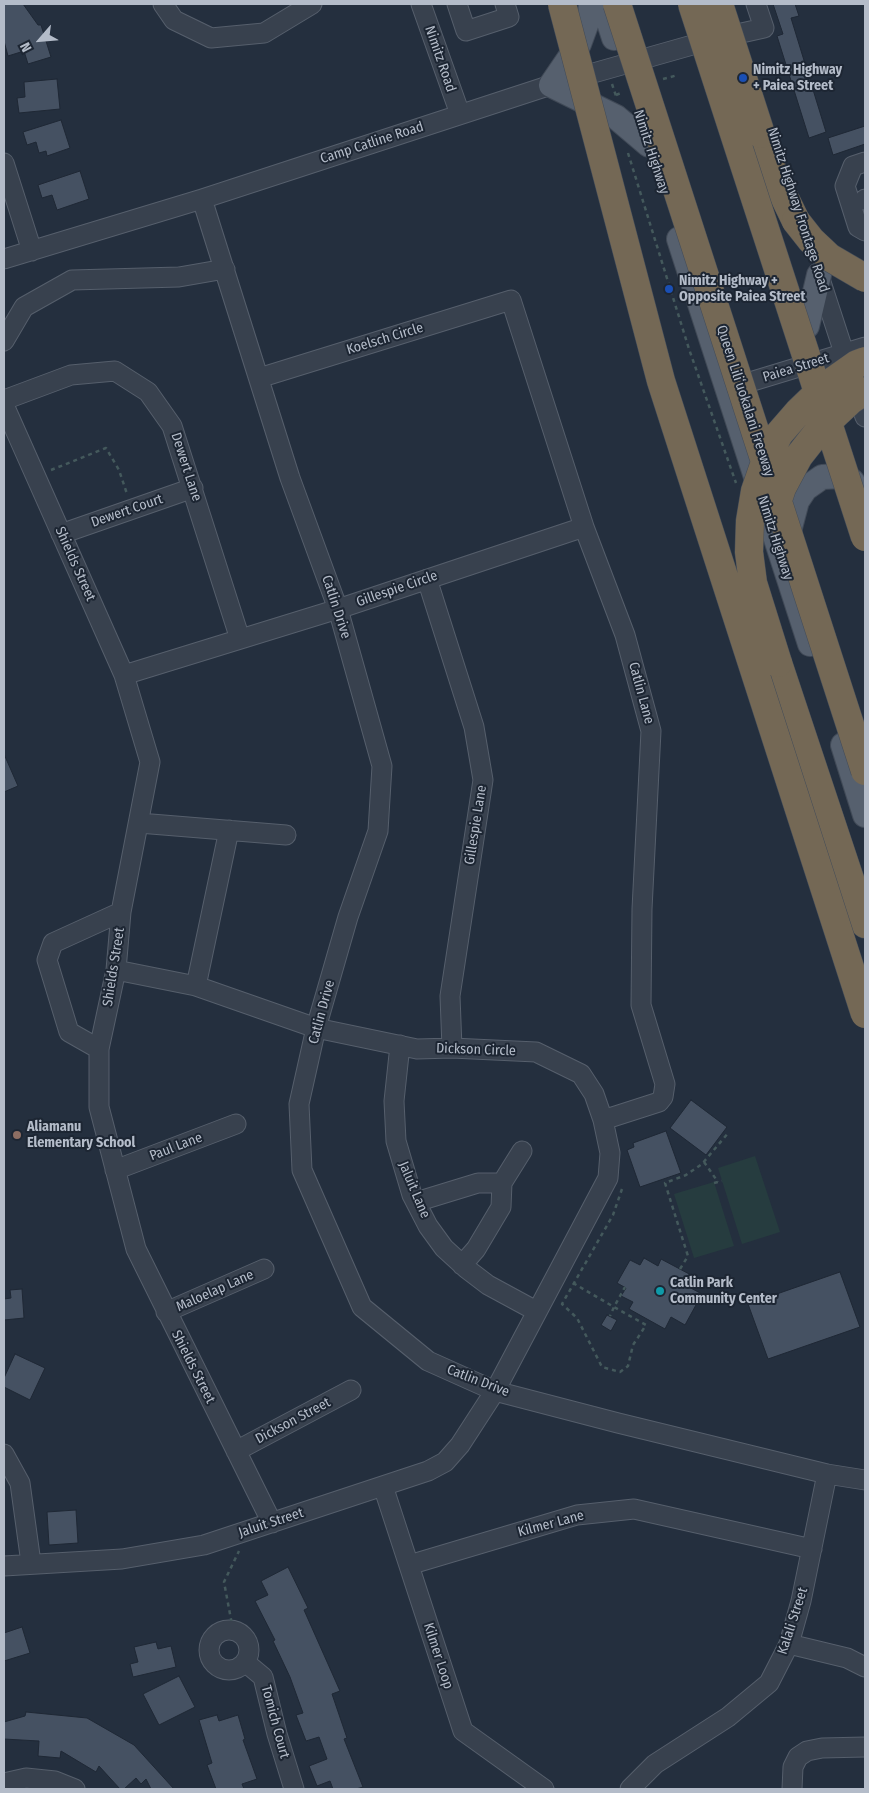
<!DOCTYPE html>
<html>
<head>
<meta charset="utf-8">
<style>
	body { margin:0 }
	#map { position:relative; width:869px; height:1793px; overflow:hidden; background:#242f3e; font-family:"Fira Sans Condensed",sans-serif }
	canvas { display:block }
	.frame { position:absolute; inset:0; border:5px solid #b4bcc9; pointer-events:none }
	.north { position:absolute; left:15px; top:15px; width:50px; height:50px; -webkit-text-stroke:4px #1d2633; paint-order:stroke; rotate:243deg; font-size:14px; font-weight:700; line-height:20px; text-align:center; color:#b4bcc9 }
	.north::after { content:''; display:block; margin:auto; width:18px; height:22px; background:#b4bcc9; clip-path:polygon(50% 0,100% 100%,50% 72%,0 100%) }
</style>
</head>
<body>
<div id="map">
<canvas width="869" height="1793"></canvas>
<div class="frame"></div>
<div class="north">N</div>
</div>
<script>
const ctx = document.querySelector('canvas').getContext('2d');
ctx.lineJoin = 'round';
function paint(path, color) {
  ctx.fillStyle = color;
  ctx.fill(path, 'evenodd');
}
function toPath(rows) {
  const path = new Path2D();
  for (const r of rows) {
    if (r.length === 3) {
      path.moveTo(r[0] + r[2], r[1]);
      path.arc(r[0], r[1], r[2], 0, 2 * Math.PI);
      continue;
    }
    path.moveTo(r[0], r[1]);
    for (let i = 2; i < r.length; i += 2) path.lineTo(r[i], r[i + 1]);
  }
  return path;
}
function strokePath(path, color, width, dash) {
  ctx.strokeStyle = color;
  ctx.lineWidth = width;
  ctx.lineCap = dash ? 'butt' : 'round';
  ctx.setLineDash(dash || []);
  ctx.stroke(path);
}
function label(font, color, halo, rows, align = 'center') {
  ctx.font = font + ' "Fira Sans Condensed",sans-serif';
  ctx.lineWidth = 4;
  ctx.setLineDash([]);
  ctx.textBaseline = 'middle';
  ctx.strokeStyle = halo;
  ctx.fillStyle = color;
  for (const [text, x, y, turn = 0] of rows) {
    ctx.save();
    ctx.translate(x, y);
    ctx.rotate((+turn || 0) * Math.PI / 180);
    ctx.textAlign = isNaN(turn) ? turn : align;
    if (halo) ctx.strokeText(text, 0, 0);
    ctx.fillText(text, 0, 0);
    ctx.restore();
  }
}
paint(toPath([
	[755,1156,780,1232,742,1244,718,1168],
	[714,1182,734,1246,694,1258,674,1194]
]), '#263c3f');
const building = toPath([
	[4,4,23,4,38,25,41,25,51,57,28,64,24,51,8,56,4,41,4,4],
	[773,4,795,4,799,16,791,18,826,132,809,138,777,36,783,34,773,4],
	[57,79,60,109,19,113,17,98,25,97,24,82,57,79],
	[61,120,70,148,47,156,46,151,39,153,36,142,27,145,23,132,61,120],
	[865,126,865,144,833,155,828,138,865,126],
	[80,171,89,199,57,210,52,195,42,198,38,185,80,171],
	[4,754,18,786,4,792,4,754],
	[691,1100,727,1127,706,1155,670,1128,691,1100],
	[666,1131,681,1173,640,1187,627,1150,634,1147,633,1143,666,1131],
	[644,1258,658,1266,661,1259,693,1276,687,1286,702,1294,685,1325,671,1317,665,1329,629,1309,633,1302,621,1296,626,1288,617,1283,630,1260,640,1265,644,1258],
	[840,1272,860,1327,768,1359,748,1304,840,1272],
	[22,1289,24,1318,4,1320,4,1299,11,1298,10,1290,22,1289],
	[607,1315,617,1320,611,1331,601,1325,607,1315],
	[15,1354,45,1368,30,1400,4,1387,4,1378,15,1354],
	[76,1510,78,1543,49,1545,47,1512,76,1510],
	[288,1567,308,1608,304,1610,340,1691,332,1694,347,1738,344,1739,363,1787,356,1789,333,1789,330,1781,317,1786,309,1766,327,1759,319,1737,306,1741,296,1715,303,1713,290,1677,273,1641,275,1640,255,1601,268,1595,261,1581,288,1567],
	[22,1627,30,1653,4,1661,4,1633,22,1627],
	[156,1642,158,1649,171,1646,176,1667,133,1677,130,1664,138,1662,134,1647,156,1642],
	[179,1676,195,1707,159,1725,143,1694,179,1676],
	[26,1712,87,1718,134,1745,174,1789,151,1789,146,1779,141,1784,136,1778,124,1789,120,1789,99,1766,96,1772,61,1751,60,1758,38,1756,39,1741,4,1739,4,1722,25,1716,26,1712],
	[217,1715,219,1721,238,1715,245,1739,243,1740,257,1779,242,1784,244,1789,216,1789,207,1765,212,1763,199,1720,217,1715]
]);
paint(building, '#455162');
strokePath(building, '#1f2835', 1);
const minor = toPath([
	[163,4,174,20,211,38,264,33,312,4],
	[421,4,460,114],
	[457,4,466,31,509,17,505,4],
	[865,162,853,166,845,186,858,227,865,231],
	[4,163,32,251],
	[202,199,290,478,338,609,382,766,378,831,348,917,316,1028,299,1104,302,1170,362,1307,428,1361,495,1391,618,1423,827,1474,865,1480],
	[865,199,865,200],
	[4,259,202,199,551,85,710,40,764,28,756,4],
	[818,273,865,417],
	[4,341,24,307,72,280,179,277,225,269],
	[259,378,511,300,584,527,625,635,651,731,642,909,641,1005,665,1084,663,1097,659,1102,603,1120],
	[730,388,865,347],
	[4,400,71,375,115,371,148,392,172,426,240,639],
	[4,405,124,675,150,762,121,912,116,970,99,1049,99,1107,136,1249,272,1523],
	[61,534,193,488],
	[427,579,474,727,483,780,450,996,452,1048],
	[124,675,338,609,584,527],
	[139,823,286,835],
	[196,986,229,830],
	[400,1045,394,1101,396,1141,412,1195,428,1226,444,1248,467,1269,488,1285,536,1311],
	[99,1049,69,1032,47,960,53,943,121,912],
	[115,1170,236,1124],
	[502,1183,522,1151],
	[416,1202,478,1183,502,1183,501,1207,476,1249,462,1265],
	[166,1312,264,1269],
	[236,1451,351,1390],
	[4,1454,20,1483,31,1563],
	[383,1486,463,1731,544,1789],
	[409,1565,577,1515,634,1509,812,1549],
	[4,1566,122,1559,204,1545,428,1471,445,1462,460,1445,495,1391,608,1178,610,1153,603,1120,594,1094,581,1074,536,1052,452,1048,417,1049,316,1028,196,986,116,970],
	[229,1650,20],
	[789,1644,847,1658,865,1667],
	[245,1662,263,1677,277,1734,294,1789],
	[4,1783,26,1778,55,1781,75,1789],
	[630,1789,655,1764,728,1717,769,1683,789,1644,801,1601,827,1474],
	[792,1789,793,1767,798,1757,807,1751,822,1748,865,1747]
]);
const major = toPath([
	[591,4,590,14,579,44,551,85,616,117,649,145],
	[603,4,614,38],
	[679,239,810,644],
	[807,326,819,275],
	[787,539,797,501,805,489,822,477,842,476,852,481,858,490],
	[843,745,865,815]
]);
const highway = toPath([
	[761,134,775,178,796,221],
	[778,663,865,924]
]);
strokePath(minor, '#565f6c', 21);
strokePath(major, '#414a57', 26);
strokePath(highway, '#434c59', 29);
strokePath(toPath([
	[663,79,678,75],
	[612,84,616,96],
	[616,95,621,93],
	[628,153,689,349,736,483],
	[51,470,106,448,119,470,127,494],
	[704,1162,718,1182],
	[714,1183,722,1181],
	[622,1189,613,1215,562,1304,577,1318,602,1367,620,1372,628,1366,633,1345,646,1325,614,1307,625,1287],
	[680,1269,688,1256,687,1253,665,1183,686,1175,702,1164,729,1132],
	[573,1283,614,1307,610,1316],
	[233,1630,224,1582,239,1551]
]), '#44595c', 2.5, [4, 4]);
strokePath(minor, '#38414e', 19);
strokePath(major, '#56606e', 24);
strokePath(highway, '#746855', 28);
const highwayBridge = toPath([
	[562,4,661,381,865,1014],
	[617,4,865,771],
	[692,4,865,537],
	[719,4,761,134],
	[796,221,811,240,829,257,865,278],
	[775,509,782,488,799,456,821,428,851,400,865,391],
	[778,663,753,583,749,552,750,521,755,491,765,462,779,434,799,411,823,388,857,364,865,361]
]);
strokePath(highwayBridge, '#434c59', 29, []);
strokePath(highwayBridge, '#746855', 28);
for (const [x, y, r, color] of [
	[743,78,5,"#1a4fb4"],
	[669,289,5,"#1a4fb4"],
	[17,1135,5,"#8d6e63"],
	[660,1291,5,"#0f9aa8"]
]) {
  const dot = new Path2D();
  dot.arc(x, y, r, 0, 2 * Math.PI);
  ctx.fillStyle = color;
  ctx.fill(dot);
  strokePath(dot, '#1d2633', 2);
}
label('14px', '#b4bcc9', '#1d2633', [
	["Nimitz Road",440,59,71],
	["Camp Catline Road",372,143,-18],
	["Nimitz Highway",651,152,72],
	["Nimitz Highway Frontage Road",798,210,72],
	["Koelsch Circle",385,339,-17],
	["Paiea Street",796,368,-17],
	["Queen Liliʻuokalani Freeway",745,401,72],
	["Dewert Lane",186,467,72],
	["Dewert Court",127,511,-19],
	["Nimitz Highway",775,538,72],
	["Shields Street",75,564,66],
	["Gillespie Circle",397,589,-19],
	["Catlin Drive",336,607,72],
	["Catlin Lane",641,693,75],
	["Gillespie Lane",476,825,-81],
	["Shields Street",114,967,-81],
	["Catlin Drive",322,1012,-75],
	["Dickson Circle",476,1050,2],
	["Paul Lane",176,1147,-21],
	["Jaluit Lane",414,1190,67],
	["Maloelap Lane",215,1291,-24],
	["Shields Street",193,1367,63],
	["Catlin Drive",478,1381,21],
	["Dickson Street",293,1421,-28],
	["Jaluit Street",271,1523,-18],
	["Kilmer Lane",551,1524,-15],
	["Kalali Street",793,1621,-72],
	["Kilmer Loop",438,1656,72],
	["Tomich Court",275,1722,75]
]);
label('bold 14px', '#b4bcc9', '#1d2633', [
	["Nimitz Highway",753,70],
	["+ Paiea Street",753,86],
	["Nimitz Highway +",679,281],
	["Opposite Paiea Street",679,297],
	["Aliamanu",27,1127],
	["Elementary School",27,1143],
	["Catlin Park",670,1283],
	["Community Center",670,1299]
], 'left');
</script>
</body>
</html>
